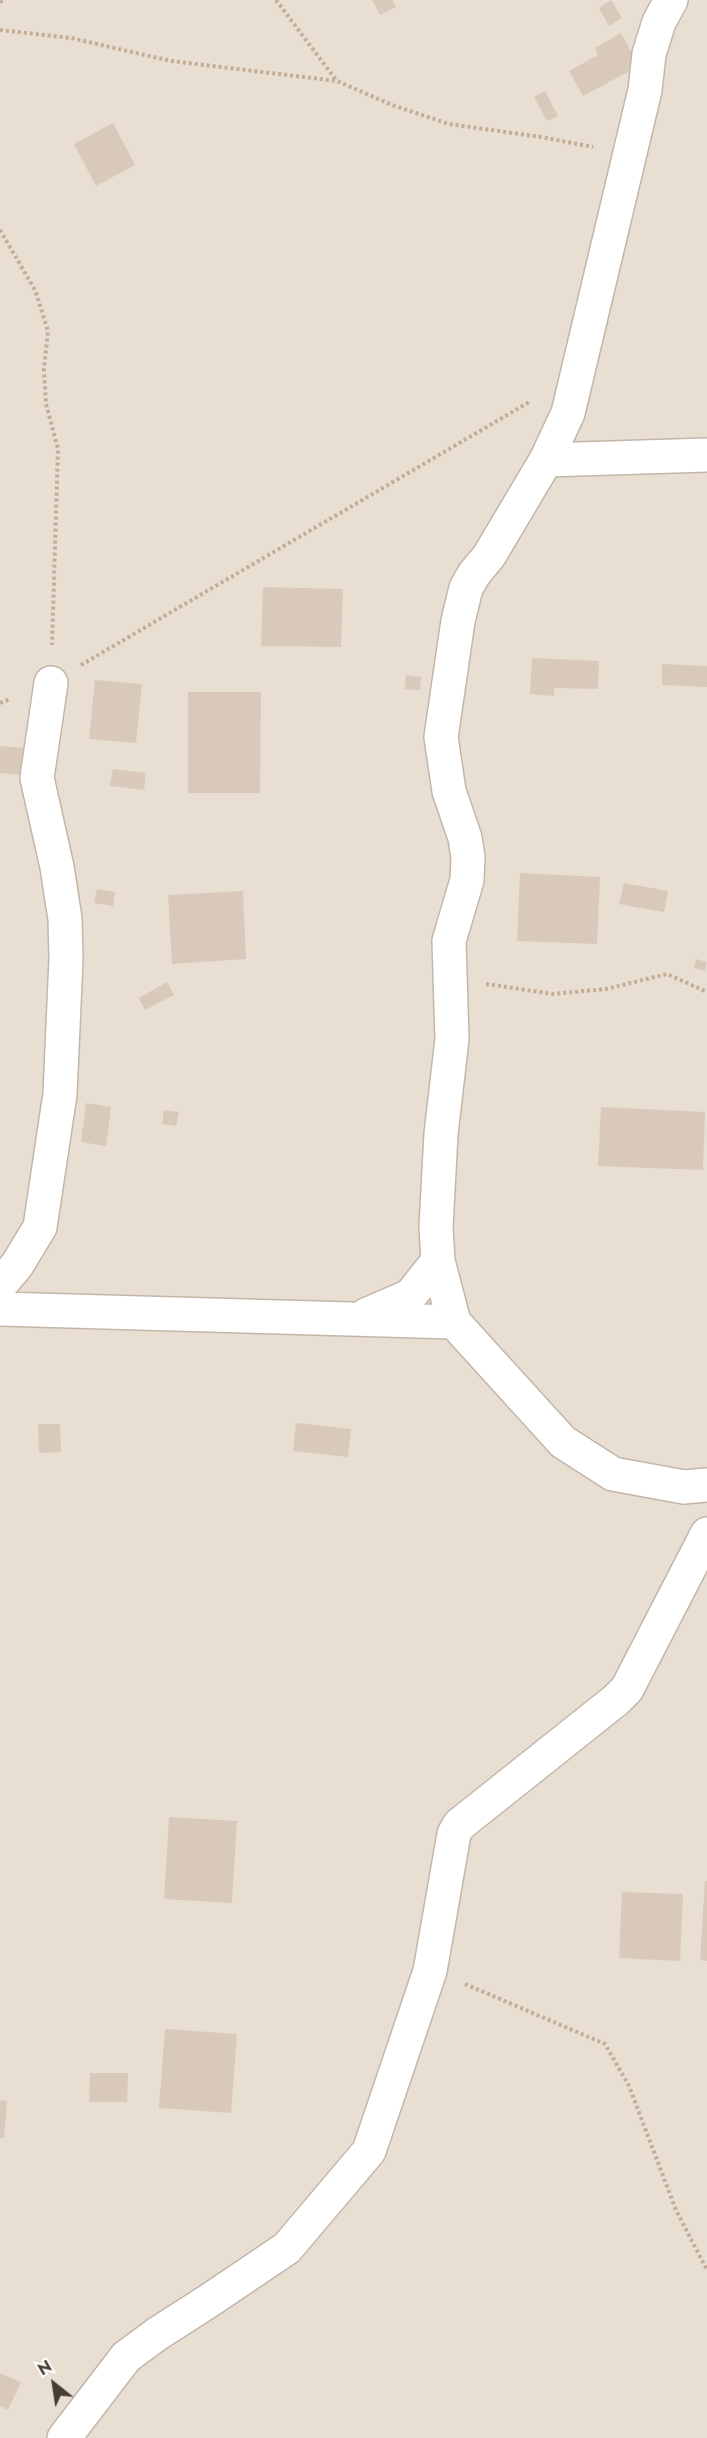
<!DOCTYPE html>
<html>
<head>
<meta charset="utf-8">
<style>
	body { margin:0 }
	#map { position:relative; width:707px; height:2438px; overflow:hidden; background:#f4ede4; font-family:Jost,sans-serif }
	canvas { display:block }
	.north { position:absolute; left:24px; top:2354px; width:60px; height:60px; -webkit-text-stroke:4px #fff; paint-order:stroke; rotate:330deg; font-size:16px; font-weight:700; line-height:24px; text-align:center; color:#463c33 }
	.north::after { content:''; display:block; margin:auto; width:21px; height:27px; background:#463c33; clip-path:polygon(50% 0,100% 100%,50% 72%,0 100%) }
</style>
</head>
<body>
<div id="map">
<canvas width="707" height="2438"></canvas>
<div class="north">N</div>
</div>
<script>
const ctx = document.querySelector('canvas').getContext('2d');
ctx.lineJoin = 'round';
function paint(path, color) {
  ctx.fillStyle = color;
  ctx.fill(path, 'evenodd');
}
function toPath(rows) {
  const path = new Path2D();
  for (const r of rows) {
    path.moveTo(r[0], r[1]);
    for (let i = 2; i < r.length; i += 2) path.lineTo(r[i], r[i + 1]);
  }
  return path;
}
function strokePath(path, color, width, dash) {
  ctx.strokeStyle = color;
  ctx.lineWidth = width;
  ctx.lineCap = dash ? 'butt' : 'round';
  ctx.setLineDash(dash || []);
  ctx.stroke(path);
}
paint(toPath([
	[0,0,707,0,707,2438,0,2438]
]), '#e8ded2');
paint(toPath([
	[372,0,392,0,396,7,380,15],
	[611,0,622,18,609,26,599,8],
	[621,33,639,66,583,96,569,71,598,55,595,48],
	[545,91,558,116,547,121,534,97],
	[113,123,135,165,96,186,74,144],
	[263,587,343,589,341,647,261,646],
	[532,658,599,661,598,689,554,688,554,696,530,694],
	[662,664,707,666,707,687,662,685],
	[406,675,421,677,420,690,405,689],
	[95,680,142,684,136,743,89,739],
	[188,692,261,692,260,793,188,793],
	[0,746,23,748,20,775,0,773],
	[113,769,146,773,144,790,110,786],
	[520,873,600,877,597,944,517,941],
	[624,883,668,891,664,912,619,904],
	[97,889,115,892,113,906,94,903],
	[243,891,246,959,172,964,168,895],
	[696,959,707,962,705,971,694,968],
	[167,982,174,995,145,1010,139,998],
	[86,1103,111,1107,106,1146,81,1142],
	[601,1107,705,1112,703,1170,598,1166],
	[164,1110,179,1112,176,1126,162,1124],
	[296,1423,351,1429,348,1457,293,1451],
	[38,1424,60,1424,61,1452,39,1453],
	[169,1817,237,1821,232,1903,164,1899],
	[705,1881,707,1881,707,1961,700,1960],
	[622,1892,683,1894,680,1961,619,1958],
	[165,2029,237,2034,231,2113,159,2108],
	[90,2073,128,2073,127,2102,89,2102],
	[0,2100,7,2101,4,2138,0,2138],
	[0,2373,21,2382,8,2410,0,2406]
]), '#d9c9bb');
const street = toPath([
	[671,0,659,22,649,54,645,90,568,413,546,460,707,455],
	[546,460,489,556,474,574,466,588,458,621,441,737,449,791,465,838,468,857,467,880,449,941,452,1039,441,1134,436,1227,438,1261,454,1322,563,1442,613,1474,684,1487,707,1485],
	[0,1285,17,1265,40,1227,60,1094,66,959,65,919,57,867,37,778,51,683],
	[0,1309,454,1322],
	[366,1315,410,1296,438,1261],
	[64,2438,126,2357,157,2334,210,2300,287,2248,369,2151,430,1971,454,1834,459,1825,616,1700,627,1689,707,1534]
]);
strokePath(street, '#c3b6a9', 36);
strokePath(toPath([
	[276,0,336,80],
	[0,2,3,0],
	[0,30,71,38,171,61,337,81,392,105,449,124,541,137,593,147],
	[0,230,35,290,48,331,44,369,46,404,58,449,52,645],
	[81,665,531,401],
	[0,703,10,699],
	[486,984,553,994,606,989,667,974,707,992],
	[465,1984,605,2044,629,2086,676,2210,707,2270]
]), '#c3ad96', 4, [3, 3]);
strokePath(street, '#fff', 33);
</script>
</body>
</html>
